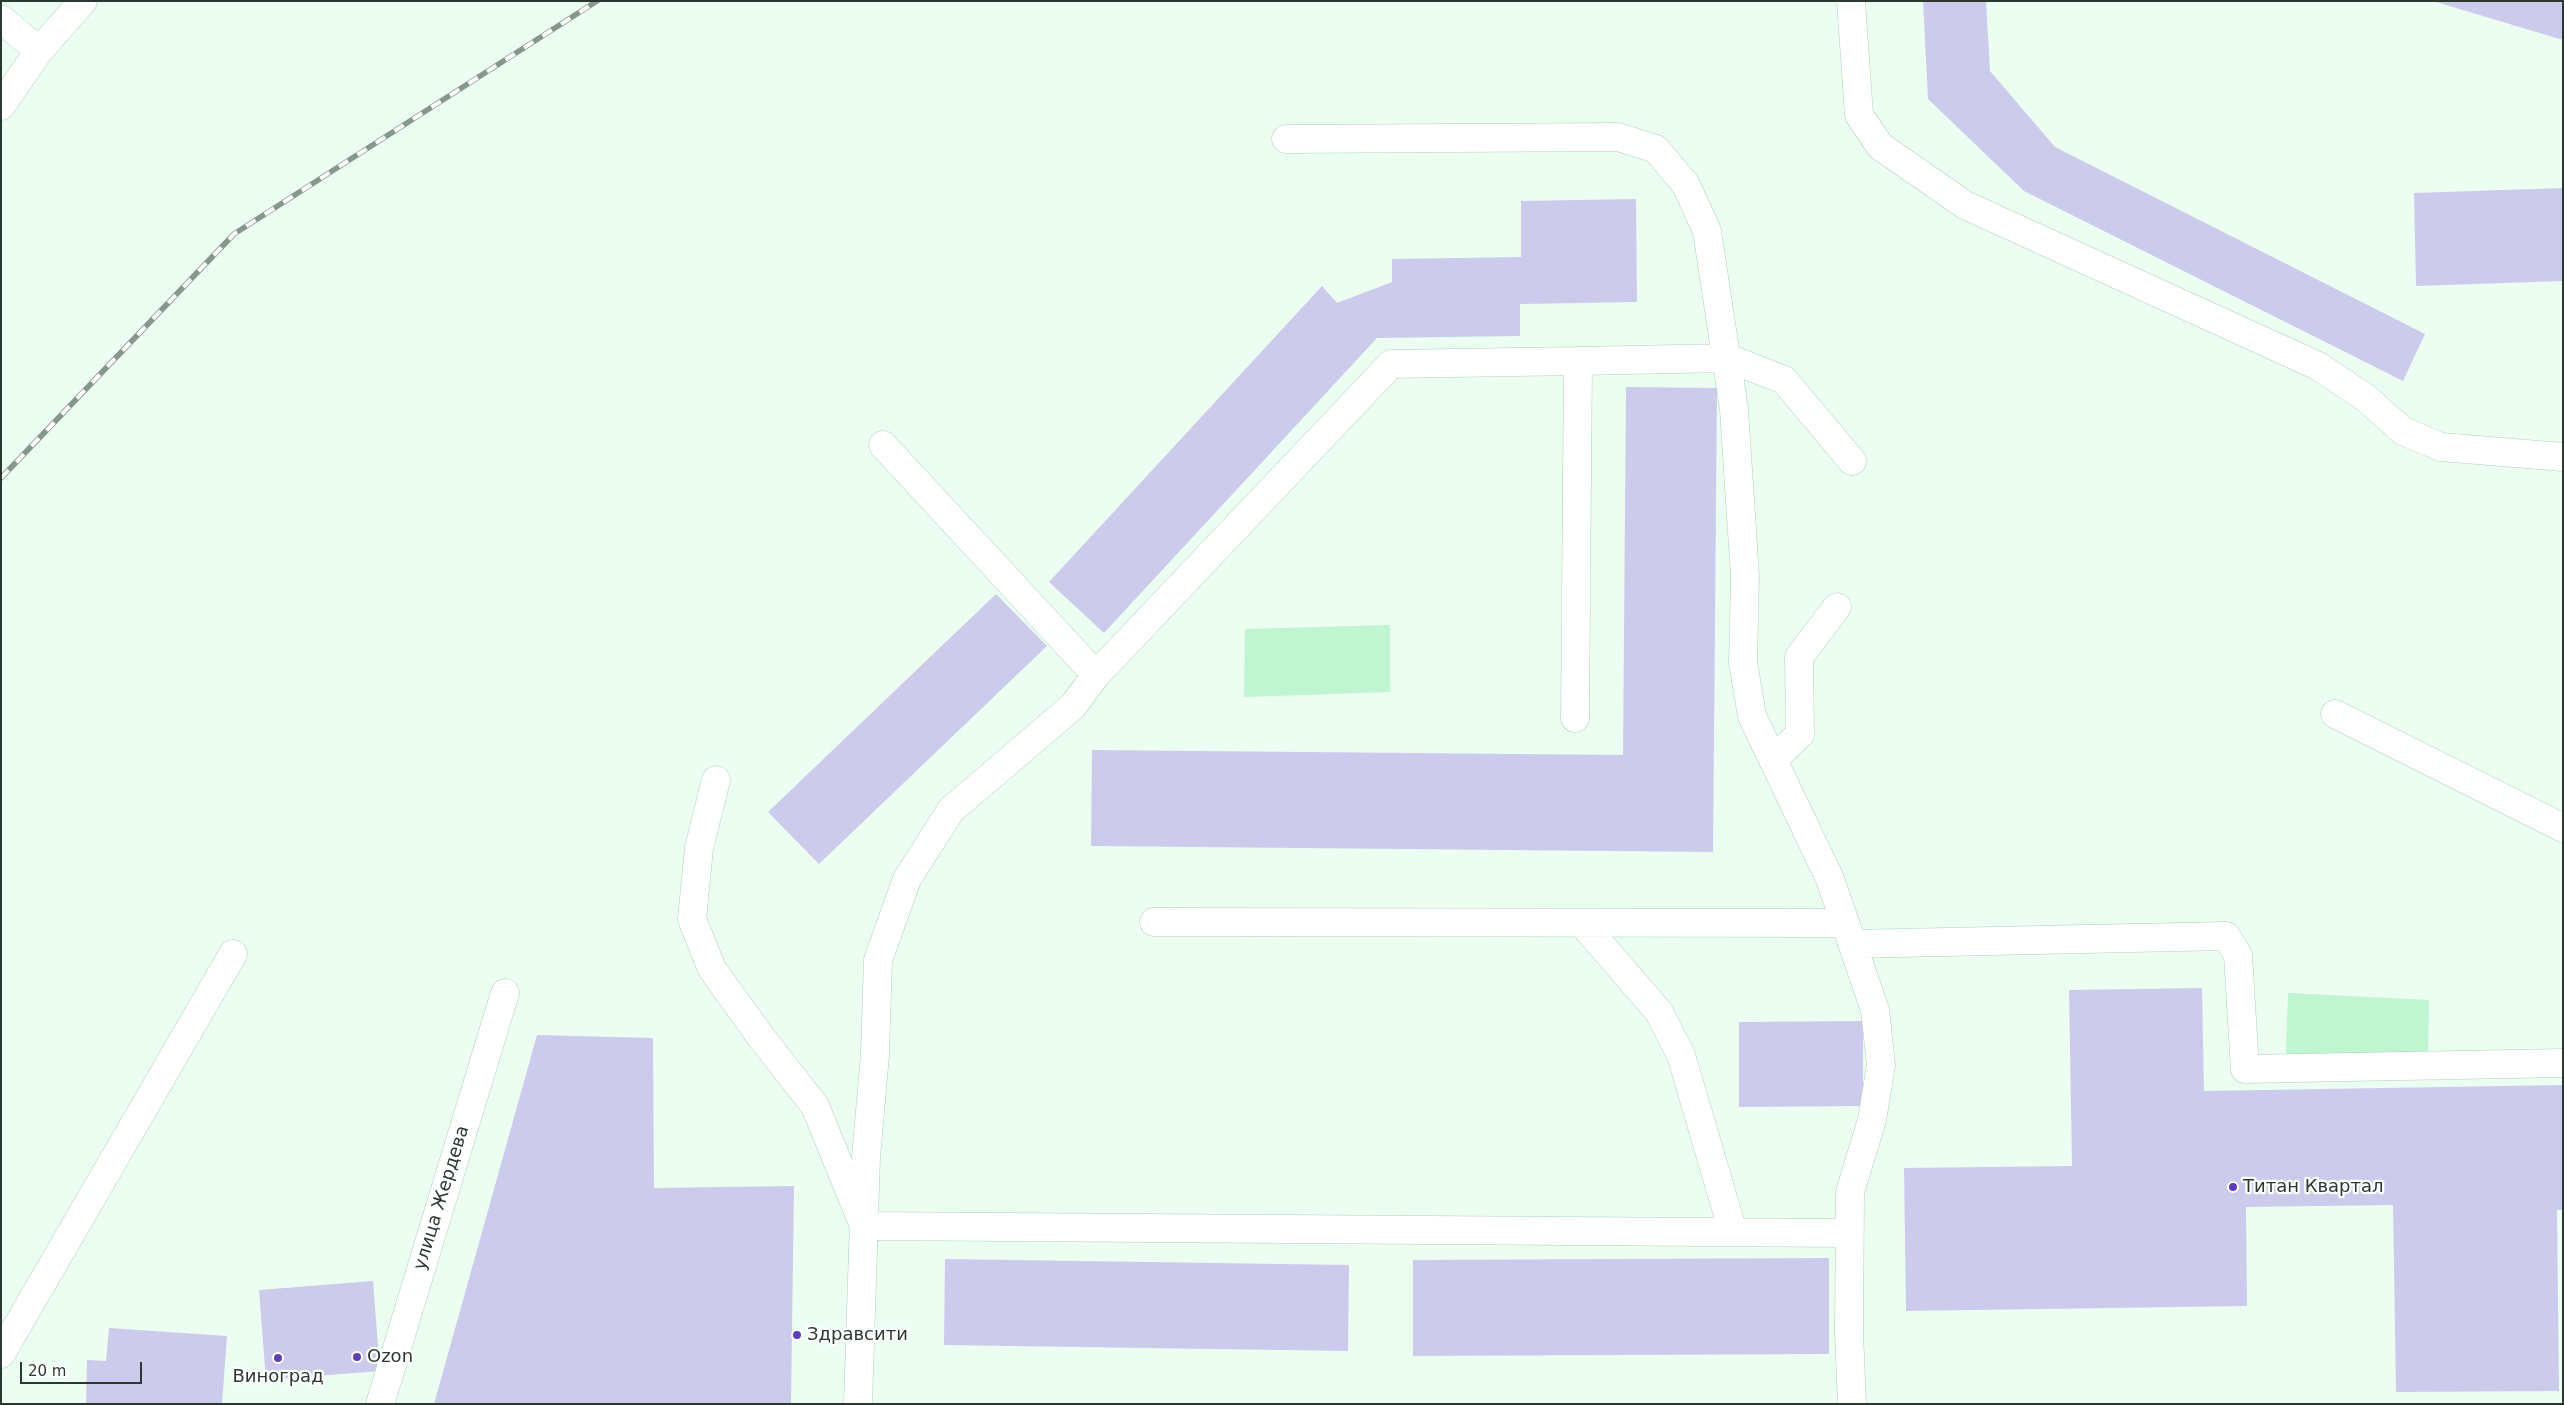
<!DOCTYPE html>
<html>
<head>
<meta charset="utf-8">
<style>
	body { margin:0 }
	#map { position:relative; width:2564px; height:1405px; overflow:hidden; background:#ebfef1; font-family:"DejaVu Sans",sans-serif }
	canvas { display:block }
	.frame { position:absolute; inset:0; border:2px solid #2c382f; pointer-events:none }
	.scale { position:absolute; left:20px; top:1362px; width:122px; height:22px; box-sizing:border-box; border:2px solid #2c382f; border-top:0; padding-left:6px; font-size:15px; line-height:18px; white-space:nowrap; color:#2c382f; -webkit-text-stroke:4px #fff; paint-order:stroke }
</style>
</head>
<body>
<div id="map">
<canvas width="2564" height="1405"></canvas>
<div class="frame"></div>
<div class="scale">20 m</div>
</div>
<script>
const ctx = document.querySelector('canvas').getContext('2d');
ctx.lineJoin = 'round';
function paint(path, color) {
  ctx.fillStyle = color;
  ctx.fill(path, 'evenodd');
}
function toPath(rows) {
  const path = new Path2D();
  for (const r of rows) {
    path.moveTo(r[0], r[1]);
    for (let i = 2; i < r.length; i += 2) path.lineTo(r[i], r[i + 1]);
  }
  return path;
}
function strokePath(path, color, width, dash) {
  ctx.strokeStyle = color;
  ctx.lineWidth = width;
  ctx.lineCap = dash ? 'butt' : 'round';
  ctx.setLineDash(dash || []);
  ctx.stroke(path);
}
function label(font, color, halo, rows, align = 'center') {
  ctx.font = font + ' "DejaVu Sans",sans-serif';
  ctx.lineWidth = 4.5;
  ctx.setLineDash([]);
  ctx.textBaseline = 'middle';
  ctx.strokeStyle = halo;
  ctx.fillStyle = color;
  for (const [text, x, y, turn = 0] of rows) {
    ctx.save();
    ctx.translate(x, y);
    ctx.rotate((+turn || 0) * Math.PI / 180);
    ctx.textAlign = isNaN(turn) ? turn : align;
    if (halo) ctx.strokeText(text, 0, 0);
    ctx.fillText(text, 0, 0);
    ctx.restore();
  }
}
paint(toPath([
	[1390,625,1390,692,1244,697,1245,629],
	[2288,993,2429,1000,2428,1054,2286,1054]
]), '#bff5d1');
paint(toPath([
	[1923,1,1986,1,1990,71,2055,147,2425,334,2403,381,2024,191,1928,99],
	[2563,1,2563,40,2436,2,2436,1],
	[2563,188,2563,281,2416,286,2414,193],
	[1636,199,1637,302,1520,304,1520,336,1377,338,1104,633,1049,582,1322,286,1337,303,1392,282,1392,259,1521,257,1521,201],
	[1626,387,1717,388,1713,852,1091,846,1092,750,1623,755],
	[996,594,1047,646,819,864,768,812],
	[2202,988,2204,1091,2563,1085,2563,1210,2557,1210,2559,1391,2396,1392,2393,1205,2246,1207,2247,1306,1906,1311,1904,1168,2072,1166,2069,990],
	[1863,1021,1863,1106,1739,1107,1739,1022],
	[537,1035,653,1038,654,1188,794,1186,791,1404,434,1404],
	[1829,1258,1829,1354,1413,1356,1413,1260],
	[945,1259,1349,1265,1348,1351,944,1345],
	[373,1281,380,1371,266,1380,259,1290],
	[109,1328,227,1336,222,1404,86,1404,87,1360,106,1361]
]), '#cdcbeb');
const minor = toPath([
	[1851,1,1859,115,1880,146,1965,205,2318,366,2366,398,2403,431,2441,447,2563,457],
	[1,19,39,51],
	[1,106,39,51,83,1],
	[1286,139,1618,137,1656,149,1686,185,1707,231,1734,409,1745,577,1743,662,1752,716,1830,879,1875,1010,1881,1065,1872,1120,1850,1192,1849,1332,1852,1404],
	[1578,361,1728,358,1784,380,1852,461],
	[883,445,1096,675],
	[2335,714,2563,828],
	[1773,760,1800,734,1799,657,1837,607],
	[716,780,699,848,692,919,712,969,761,1037,815,1106,864,1226,1849,1233],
	[1154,922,1845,923],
	[1582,923,1659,1012,1681,1055,1733,1232],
	[1852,944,2226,936,2238,955,2245,1069,2563,1063],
	[1,1354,233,954],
	[380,1404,505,993],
	[858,1404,866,1157,875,1055,878,960,907,879,951,810,1073,706,1096,675,1391,364,1578,361,1575,718]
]);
strokePath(minor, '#b0cfb9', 29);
strokePath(minor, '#fff', 28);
const rail = toPath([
	[1,478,234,234,597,1]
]);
strokePath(rail, '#88978c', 5.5);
strokePath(rail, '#fff', 4, [11]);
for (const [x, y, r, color] of [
	[2233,1187,5,"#5c3fb7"],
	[797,1335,5,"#5c3fb7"],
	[357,1357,5,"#5c3fb7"],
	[278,1358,5,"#5c3fb7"]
]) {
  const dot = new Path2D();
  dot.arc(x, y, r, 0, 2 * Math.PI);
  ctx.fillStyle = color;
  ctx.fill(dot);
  strokePath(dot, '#fff', 2);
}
label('18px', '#2c382f', '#fff', [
	["Титан Квартал",2243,1187],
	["Здравсити",807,1335],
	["Ozon",367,1357],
	["Виноград",278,1377,"center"]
], 'left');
label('18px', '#2c382f', '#fff', [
	["улица Жердева",442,1198,-73]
]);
</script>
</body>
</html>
